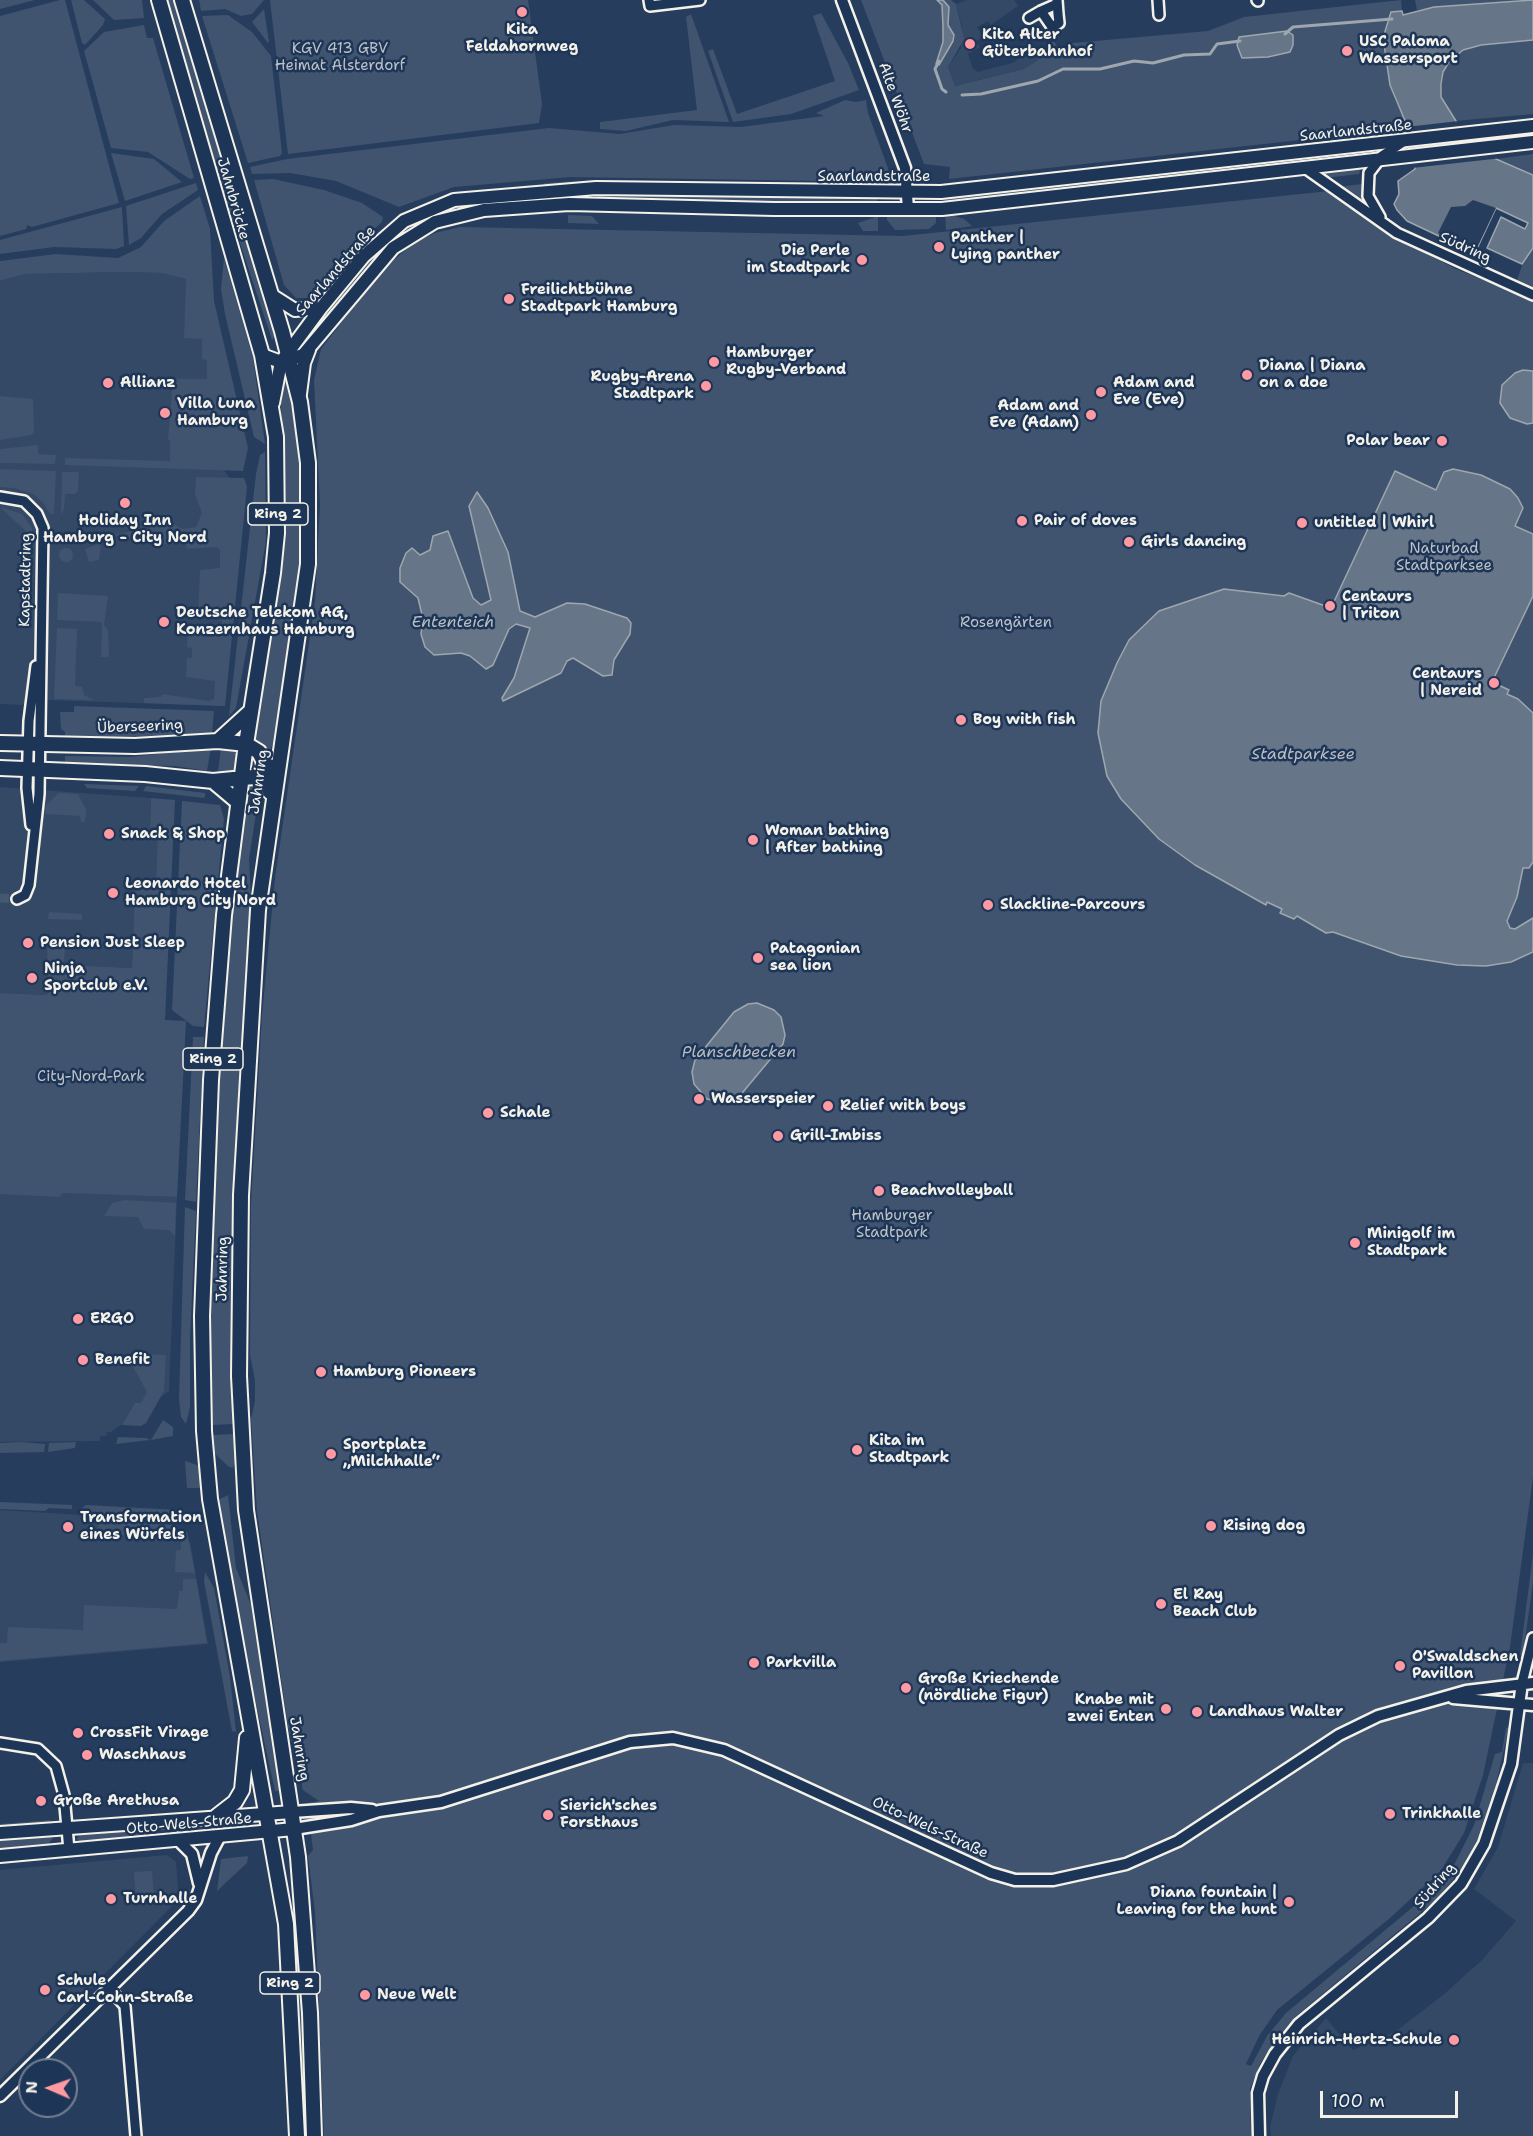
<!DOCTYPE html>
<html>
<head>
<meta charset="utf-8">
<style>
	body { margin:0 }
	#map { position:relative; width:1533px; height:2136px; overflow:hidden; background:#263d5d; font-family:"Shantell Sans",sans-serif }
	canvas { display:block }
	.north { position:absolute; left:18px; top:2058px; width:60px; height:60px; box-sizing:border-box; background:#1d3557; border:2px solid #738091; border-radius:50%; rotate:272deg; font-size:16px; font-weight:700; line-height:24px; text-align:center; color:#f4f1e8 }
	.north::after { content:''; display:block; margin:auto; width:21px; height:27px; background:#ff9aa2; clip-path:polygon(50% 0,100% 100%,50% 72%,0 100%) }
	.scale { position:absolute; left:1320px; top:2091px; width:138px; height:27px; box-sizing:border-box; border:3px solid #f4f1e8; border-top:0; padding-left:8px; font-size:18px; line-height:21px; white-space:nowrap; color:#f4f1e8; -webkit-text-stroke:4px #1d3557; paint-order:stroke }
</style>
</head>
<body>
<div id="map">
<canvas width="1533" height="2136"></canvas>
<div class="north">N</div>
<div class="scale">100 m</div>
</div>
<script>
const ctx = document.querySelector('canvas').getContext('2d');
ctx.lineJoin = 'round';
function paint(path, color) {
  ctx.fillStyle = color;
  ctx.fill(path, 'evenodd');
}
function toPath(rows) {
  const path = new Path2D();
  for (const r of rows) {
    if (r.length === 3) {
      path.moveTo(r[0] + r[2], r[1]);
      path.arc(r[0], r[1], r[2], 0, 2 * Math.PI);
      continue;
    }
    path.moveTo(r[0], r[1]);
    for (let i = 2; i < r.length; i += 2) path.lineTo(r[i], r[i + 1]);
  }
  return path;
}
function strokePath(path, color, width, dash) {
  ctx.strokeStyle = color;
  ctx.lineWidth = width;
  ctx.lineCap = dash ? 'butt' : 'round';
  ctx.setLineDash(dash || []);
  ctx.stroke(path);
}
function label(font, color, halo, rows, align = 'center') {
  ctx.font = font + ' "Shantell Sans",sans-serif';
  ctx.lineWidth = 5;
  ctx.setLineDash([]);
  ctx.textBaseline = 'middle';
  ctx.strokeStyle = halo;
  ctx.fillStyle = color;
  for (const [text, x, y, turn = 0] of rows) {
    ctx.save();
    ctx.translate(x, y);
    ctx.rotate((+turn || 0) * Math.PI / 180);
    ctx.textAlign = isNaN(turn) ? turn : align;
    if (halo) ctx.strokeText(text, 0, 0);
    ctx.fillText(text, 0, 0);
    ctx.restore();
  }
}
paint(toPath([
	[967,0,1014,0,1018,6,991,25,988,21,977,27,983,36,976,41,980,47,968,54,973,69,978,72,1012,63,1032,51,1038,60,1024,69,954,86,948,67,961,48,962,27,956,4],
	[124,272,162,273,189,279,218,347,223,468,230,479,222,706,47,700,21,705,0,704,0,281,25,274],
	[0,787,151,798,150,827,158,827,156,884,135,884,132,968,49,964,47,995,0,993],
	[0,1190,177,1197,169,1391,111,1432,107,1432,106,1436,100,1436,100,1441,0,1442],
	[0,1510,133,1518,133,1529,168,1530,190,1542,208,1644,0,1662],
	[1523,1763,1533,1763,1533,2136,1271,2136,1270,2127,1278,2094,1293,2056,1326,2018,1353,2050,1396,2031,1443,1995,1483,1959,1516,1921,1474,1889,1498,1847],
	[167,1855,176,1862,179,1899,0,2080,0,1870]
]), '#334966');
paint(toPath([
	[0,0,35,0,0,9],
	[60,0,65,0,119,203,32,227,27,225,26,229,0,236,0,16],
	[71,0,84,0,105,19,103,25,85,45,82,43],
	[93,0,142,0,144,18,114,20],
	[166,0,175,0,277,333,272,340,218,176],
	[199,0,264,0,252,14,241,16,225,9,201,11],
	[270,0,528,0,542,104,539,123,288,154],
	[861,0,951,0,956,4,964,39,948,67,955,86,1024,69,1038,60,1035,55,1054,41,1060,52,1073,43,1208,31,1244,17,1401,0,1402,11,1391,12,1383,47,1394,97,1408,128,949,179,950,167,924,164],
	[1415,0,1526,0,1417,10],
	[264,9,269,42,268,43,252,22],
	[821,13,848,63,859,90,791,114,733,122,708,51,713,49,737,114,835,81,813,16],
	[691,14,729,122,673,120,626,131,600,129,600,122,697,110,686,17],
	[228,15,252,32,271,56,282,153,280,156,248,163,202,16],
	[144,25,147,38,153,38,194,178,190,179,148,152,111,148,84,51,104,32],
	[1533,40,1533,114,1455,121,1441,97,1443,72,1449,62,1463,50,1481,45],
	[845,100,856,102,866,100,868,113,890,174,883,182,571,177,454,187,399,207,336,181,290,173,252,174,250,167,287,159,549,128,620,134,674,125,741,127,824,116,816,113],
	[1533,131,1533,137,1412,149,1480,141],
	[1379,136,946,187,946,185,1377,135],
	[1372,150,1368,155,945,204,944,197],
	[111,153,154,159,182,182,125,201],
	[1533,154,1533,175,1496,159],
	[1361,167,1359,174,1325,178,1321,175,1323,172],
	[1275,177,1276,179,962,214,963,212],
	[273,179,324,190,362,203,383,217,382,222,339,262,308,298,296,298,284,285,254,180],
	[596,180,875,186,596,183,545,185,544,183],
	[196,183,198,190,162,214,141,238,129,245,126,206],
	[1362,184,1365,205,1337,187],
	[1329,191,1381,230,1456,269,1533,300,1533,1477,1510,1647,1483,1775,1464,1833,1440,1872,1390,1918,1277,2010,1259,2036,1246,2064,1251,2066,1267,2036,1286,2013,1420,1901,1455,1863,1474,1825,1495,1754,1502,1752,1506,1728,1509,1727,1496,1784,1476,1843,1459,1872,1437,1899,1296,2016,1276,2039,1260,2064,1250,2089,1251,2136,324,2136,315,1912,308,1856,313,1850,307,1803,319,1801,303,1790,288,1727,257,1511,251,1419,255,1401,255,1380,250,1355,251,1203,262,1015,275,878,315,602,320,505,314,380,321,349,374,280,396,258,414,243,435,233,460,227,903,236],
	[602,193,877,199,877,202,790,201,765,204,591,199],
	[586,195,581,200,520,201,452,210,407,231,404,228,452,206,475,202],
	[200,196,210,229,214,301,248,448,243,471,65,465,65,458,170,461,170,440,168,440,173,379,207,379,207,360,202,359,202,339,184,338,186,279,162,273,124,272,25,274,0,281,0,261,56,254,118,258,141,247,164,221],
	[122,207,124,246,116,249,54,247,0,254,0,240],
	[593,209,860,216,861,217,593,212],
	[945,213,964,219,972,226,946,230],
	[568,215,592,216,599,224,568,223],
	[936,215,936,223,929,229,895,230,887,220,887,216],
	[878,216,878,231,863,231,858,223],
	[396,233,398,237,372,263,312,336,309,333,368,260],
	[1533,248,1533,289,1516,283,1525,257],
	[224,258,253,358,265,444,254,437,225,314,221,289],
	[284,367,291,385,299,454,301,553,298,592,275,740,269,752,253,741,280,569,285,517,281,403],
	[0,396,33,399,34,432,31,435,0,440],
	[38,445,38,454,56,455,55,464,0,463,0,449],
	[265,452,266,541,236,708,229,716,256,474,260,455],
	[0,469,56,471,54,514,50,514,43,502,33,494,14,488,0,487],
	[62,472,79,472,78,491,75,494,65,494,64,509,61,515],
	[196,477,244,478,247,487,225,706,144,703,144,698,161,697,162,694,209,701,214,699,215,681,186,677,187,658,192,658,192,648,187,647,188,634,219,636,222,633,222,615,198,613,200,570,220,568,220,550,216,547,187,549,186,544,157,544,113,535,137,530,165,513,172,523,183,529,196,527,202,513,195,494],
	[0,507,22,514,32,528,32,537],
	[77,530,89,533,91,538,86,541,72,540,70,538,70,532],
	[101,543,99,560,89,562,85,549],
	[66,555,7],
	[58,593,108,596,104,625,108,630,109,657,101,657,102,622,57,620],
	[57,628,77,629,75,686,82,687,84,695,94,700,54,699],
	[74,706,214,711,212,734,155,738,69,738,65,736,65,732,61,729,60,712,74,712],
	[211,748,207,771,175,766,65,764,65,756,130,757],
	[221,748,238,748,235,773,218,772],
	[260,783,258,796,245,796,247,786],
	[84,784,139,786,135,791,87,788],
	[146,786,205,793,205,796,204,798,143,791],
	[59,793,78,794,86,810,85,822,81,822,80,816,45,814,46,805],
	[151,798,175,800,165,1020,186,1021,177,1197,63,1193,59,1197,0,1194,0,993,47,995,49,964,132,968,135,883,156,883,158,828,150,827],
	[182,801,220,805,224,819,204,1027,193,1026,172,1010],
	[244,807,257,807,249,859,252,919,233,1241,233,1424,212,1425,210,1297,218,1079,232,906],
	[49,912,82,914,82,920,48,919],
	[48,937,66,938,64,962,47,961],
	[193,1037,204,1037,196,1202,185,1200],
	[124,1200,176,1203,175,1236,169,1230,144,1229,138,1217,104,1216,112,1203],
	[185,1207,196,1211,190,1338,190,1407,186,1424,181,1417,179,1399],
	[139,1354,166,1355,164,1391,146,1423,141,1426,122,1425,135,1403,141,1403,147,1392,132,1365],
	[163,1420,173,1427,173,1436,151,1440],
	[234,1434,235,1461,233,1468,229,1467,214,1453,213,1435],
	[118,1437,146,1438,150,1440,116,1444],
	[21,1442,45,1444,44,1452,0,1453,0,1443],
	[76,1442,75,1448,48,1452,49,1443],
	[185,1461,200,1466,202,1488,187,1488],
	[228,1495,236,1568,251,1605,281,1791,275,1791,230,1584,218,1500],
	[0,1502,72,1505,72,1509,49,1508,45,1511,0,1509],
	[86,1505,178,1510,177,1519,80,1514,81,1509],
	[99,1521,177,1525,177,1531,187,1532,195,1573,175,1572,176,1551,181,1550,181,1538,98,1534],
	[1533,1554,1533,1582,1523,1655,1520,1655],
	[205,1572,214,1588,230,1677,236,1732,232,1731,204,1581],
	[183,1579,196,1579,207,1643,0,1661,0,1643,7,1643,8,1627,83,1630,84,1605,177,1609,179,1591,183,1591],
	[243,1819,244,1822,158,1830,136,1838,83,1844,77,1839,81,1833],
	[51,1820,45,1824,0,1828,0,1824],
	[48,1835,53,1838,46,1847,0,1851,0,1839],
	[248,1856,247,1863,217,1891,221,1859],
	[152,1871,154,1898,136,1899,134,1872],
	[293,1920,298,1933,301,1972,306,2136,303,2136]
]), '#40546f');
const water = toPath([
	[937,0,943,0,949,7,948,25,954,35,953,41,939,65,936,64,943,42,943,27,942,5,937,0],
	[1533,0,1533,40,1481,45,1463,50,1449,62,1443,72,1441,84,1441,97,1456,121,1496,159,1533,175,1533,248,1522,264,1487,248,1501,217,1525,229,1528,223,1496,208,1475,253,1407,221,1397,210,1394,204,1399,194,1398,181,1415,169,1408,128,1390,85,1383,38,1391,12,1402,11,1403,15,1434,7,1533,0],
	[1287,31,1293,35,1293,45,1290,52,1268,57,1242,58,1237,45,1239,37,1287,31],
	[1523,370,1533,371,1533,423,1527,424,1510,418,1500,403,1502,385,1515,373,1523,370],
	[1453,469,1481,475,1510,489,1518,498,1523,508,1515,526,1533,534,1533,596,1492,682,1509,690,1507,694,1518,699,1533,713,1533,862,1529,868,1523,868,1517,897,1507,921,1510,928,1515,929,1533,918,1533,952,1511,962,1486,966,1457,965,1401,956,1333,932,1326,933,1297,916,1294,919,1280,913,1282,909,1267,902,1266,905,1195,865,1159,839,1121,799,1107,776,1098,733,1101,701,1117,663,1129,640,1159,611,1224,589,1284,596,1289,593,1331,608,1395,471,1436,490,1444,472,1453,469],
	[477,492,488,508,508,552,520,611,535,617,567,603,585,604,627,618,631,623,630,634,614,660,612,675,603,676,573,658,567,661,561,673,503,701,502,698,514,678,530,628,516,624,509,629,493,665,486,669,470,656,461,653,434,655,425,647,421,634,423,619,418,598,400,582,400,568,406,553,412,548,420,555,430,550,433,536,448,531,473,598,481,605,491,600,469,506,477,492],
	[757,1003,774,1010,781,1017,785,1035,783,1044,738,1098,724,1103,707,1099,694,1084,692,1072,695,1060,734,1012,748,1004,757,1003]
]);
paint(water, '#677588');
strokePath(water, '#9fa7ae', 1.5);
paint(toPath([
	[1459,121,1491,152,1502,158,1412,168,1406,127],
	[1473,200,1496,208,1476,250,1438,233,1451,207,1465,206]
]), '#263d5d');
strokePath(toPath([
	[1285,34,1293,27,1392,19],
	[939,61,935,69,942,89,946,92],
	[962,95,981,94,1038,81,1063,69,1100,69,1134,61,1153,63,1184,55,1210,54,1217,44,1240,41]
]), '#9fa7ae', 3);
strokePath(toPath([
	[0,898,17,899]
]), '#455872', 9, [9, 4.5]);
const minor = toPath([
	[649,0,650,6,700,0],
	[1057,0,1058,14,1059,23,1052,27,1041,11,1057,4],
	[1158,0,1159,15],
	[1257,0,1258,1],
	[1029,18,1041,11],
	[1305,168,1397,233,1533,295],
	[1380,217,1368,196,1369,173,1382,156,1403,142],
	[0,497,24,501,37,514,43,528,39,794,29,885,25,895,17,899],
	[31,825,27,788,29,721,36,666],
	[1522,1683,1533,1638],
	[0,1743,38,1749,56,1766,64,1795,69,1850],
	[110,1989,125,2006,136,2136]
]);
const tertiary = toPath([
	[842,0,905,168,908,209],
	[1453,1698,1533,1705],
	[292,1812,351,1808,372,1810],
	[294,1829,351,1820,379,1811,441,1802,630,1742,673,1738,724,1750,991,1873,1015,1880,1053,1880,1126,1864,1178,1841,1339,1735,1378,1716,1466,1691,1533,1683],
	[177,1839,192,1854,199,1883],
	[0,2096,188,1911,196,1900,211,1853,220,1836],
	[1259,2136,1258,2093,1263,2076,1275,2054,1299,2024,1428,1918,1461,1884,1484,1844,1511,1764,1522,1683]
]);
const secondary = toPath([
	[273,296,295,310,321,308],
	[262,355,281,362,303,355,393,248,435,222,484,210,569,204,774,209,942,209,1533,142],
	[300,394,304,363,309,350],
	[273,403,281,362,321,308,364,256,404,221,454,200,596,188,941,192,1533,126],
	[0,1833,292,1812],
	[0,1856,294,1829]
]);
const primary = toPath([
	[159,0,262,355,276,437,277,533,273,573,246,744,224,915,211,1080,202,1316,204,1431,210,1499,286,1924,297,2136],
	[182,0,282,331,300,402,308,463,308,564,258,910,241,1195,239,1376,246,1510,298,1857,310,2013,314,2136],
	[218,741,251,711],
	[0,743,135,746,218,741,246,744,259,752,263,760,270,792],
	[0,768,145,774,213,781,254,777,269,766],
	[213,781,238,802],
	[217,1816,235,1802,242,1790,247,1738]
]);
strokePath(minor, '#f4f1e8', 14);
strokePath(tertiary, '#f4f1e8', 15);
strokePath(secondary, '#f4f1e8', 16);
strokePath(primary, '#f4f1e8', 18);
strokePath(minor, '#1d3557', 9);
strokePath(tertiary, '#1d3557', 10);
strokePath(secondary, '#1d3557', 12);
strokePath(primary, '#1d3557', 14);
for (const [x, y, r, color] of [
	[522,12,6,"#ff9aa2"],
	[970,44,6,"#ff9aa2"],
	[1347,51,6,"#ff9aa2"],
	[939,247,6,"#ff9aa2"],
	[862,260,6,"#ff9aa2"],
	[509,299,6,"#ff9aa2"],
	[714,362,6,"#ff9aa2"],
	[1247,375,6,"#ff9aa2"],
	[108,383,6,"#ff9aa2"],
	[706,386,6,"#ff9aa2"],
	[1101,392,6,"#ff9aa2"],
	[165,413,6,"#ff9aa2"],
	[1091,415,6,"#ff9aa2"],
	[1442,441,6,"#ff9aa2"],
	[125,503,6,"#ff9aa2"],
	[1022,521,6,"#ff9aa2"],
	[1302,523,6,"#ff9aa2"],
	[1129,542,6,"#ff9aa2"],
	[1330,606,6,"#ff9aa2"],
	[164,622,6,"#ff9aa2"],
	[1494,683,6,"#ff9aa2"],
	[961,720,6,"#ff9aa2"],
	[109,834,6,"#ff9aa2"],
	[753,840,6,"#ff9aa2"],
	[113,893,6,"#ff9aa2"],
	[988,905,6,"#ff9aa2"],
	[28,943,6,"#ff9aa2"],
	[758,958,6,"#ff9aa2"],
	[32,978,6,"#ff9aa2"],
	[699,1099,6,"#ff9aa2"],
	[828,1106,6,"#ff9aa2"],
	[488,1113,6,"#ff9aa2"],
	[778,1136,6,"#ff9aa2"],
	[879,1191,6,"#ff9aa2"],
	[1355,1243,6,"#ff9aa2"],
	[78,1319,6,"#ff9aa2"],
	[83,1360,6,"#ff9aa2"],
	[321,1372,6,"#ff9aa2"],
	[857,1450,6,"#ff9aa2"],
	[331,1454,6,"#ff9aa2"],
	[1211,1526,6,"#ff9aa2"],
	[68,1527,6,"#ff9aa2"],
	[1161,1604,6,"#ff9aa2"],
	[754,1663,6,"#ff9aa2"],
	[1400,1666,6,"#ff9aa2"],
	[906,1688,6,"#ff9aa2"],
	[1166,1709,6,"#ff9aa2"],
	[1197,1712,6,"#ff9aa2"],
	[78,1733,6,"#ff9aa2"],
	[87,1755,6,"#ff9aa2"],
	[41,1801,6,"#ff9aa2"],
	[1390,1814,6,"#ff9aa2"],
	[548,1815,6,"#ff9aa2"],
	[111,1899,6,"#ff9aa2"],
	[1289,1902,6,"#ff9aa2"],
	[45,1990,6,"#ff9aa2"],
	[365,1995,6,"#ff9aa2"],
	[1454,2040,6,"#ff9aa2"]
]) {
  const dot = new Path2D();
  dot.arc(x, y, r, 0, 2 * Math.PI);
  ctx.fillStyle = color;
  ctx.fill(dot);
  strokePath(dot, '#1d3557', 2);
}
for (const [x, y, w] of [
	[278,514,60],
	[213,1059,60],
	[290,1983,60]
]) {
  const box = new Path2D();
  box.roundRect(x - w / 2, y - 11, w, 22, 4.5);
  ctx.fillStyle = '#1d3557';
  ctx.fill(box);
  strokePath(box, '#f4f1e8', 1.5);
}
label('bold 14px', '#f4f1e8', null, [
	["Ring 2",278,514],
	["Ring 2",213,1059],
	["Ring 2",290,1983]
]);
label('bold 15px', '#f4f1e8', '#1d3557', [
	["Kita",522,30,"center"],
	["Feldahornweg",522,47,"center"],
	["Kita Alter",982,35],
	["Güterbahnhof",982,52],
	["USC Paloma",1359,42],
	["Wassersport",1359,59],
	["Panther |",951,238],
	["Lying panther",951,255],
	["Die Perle",850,251,"right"],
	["im Stadtpark",850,268,"right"],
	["Freilichtbühne",521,290],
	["Stadtpark Hamburg",521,307],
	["Hamburger",726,353],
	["Rugby-Verband",726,370],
	["Diana | Diana",1259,366],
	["on a doe",1259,383],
	["Rugby-Arena",694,377,"right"],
	["Stadtpark",694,394,"right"],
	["Allianz",120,383],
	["Adam and",1113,383],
	["Eve (Eve)",1113,400],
	["Villa Luna",177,404],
	["Hamburg",177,421],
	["Adam and",1079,406,"right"],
	["Eve (Adam)",1079,423,"right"],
	["Polar bear",1430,441,"right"],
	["Holiday Inn",125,521,"center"],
	["Hamburg - City Nord",125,538,"center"],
	["Pair of doves",1034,521],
	["untitled | Whirl",1314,523],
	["Girls dancing",1141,542],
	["Centaurs",1342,597],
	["| Triton",1342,614],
	["Deutsche Telekom AG,",176,613],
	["Konzernhaus Hamburg",176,630],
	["Centaurs",1482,674,"right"],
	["| Nereid",1482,691,"right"],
	["Boy with fish",973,720],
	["Woman bathing",765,831],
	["| After bathing",765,848],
	["Snack & Shop",121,834],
	["Leonardo Hotel",125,884],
	["Hamburg City Nord",125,901],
	["Slackline-Parcours",1000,905],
	["Pension Just Sleep",40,943],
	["Patagonian",770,949],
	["sea lion",770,966],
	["Ninja",44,969],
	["Sportclub e.V.",44,986],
	["Wasserspeier",711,1099],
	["Relief with boys",840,1106],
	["Schale",500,1113],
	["Grill-Imbiss",790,1136],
	["Beachvolleyball",891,1191],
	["Minigolf im",1367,1234],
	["Stadtpark",1367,1251],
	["ERGO",90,1319],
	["Benefit",95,1360],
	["Hamburg Pioneers",333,1372],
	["Kita im",869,1441],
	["Stadtpark",869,1458],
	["Sportplatz",343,1445],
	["„Milchhalle“",343,1462],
	["Transformation",80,1518],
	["eines Würfels",80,1535],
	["Rising dog",1223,1526],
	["El Ray",1173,1595],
	["Beach Club",1173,1612],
	["O'Swaldschen",1412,1657],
	["Pavillon",1412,1674],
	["Parkvilla",766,1663],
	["Große Kriechende",918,1679],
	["(nördliche Figur)",918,1696],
	["Knabe mit",1154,1700,"right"],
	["zwei Enten",1154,1717,"right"],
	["Landhaus Walter",1209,1712],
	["CrossFit Virage",90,1733],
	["Waschhaus",99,1755],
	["Große Arethusa",53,1801],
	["Sierich'sches",560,1806],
	["Forsthaus",560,1823],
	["Trinkhalle",1402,1814],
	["Diana fountain |",1277,1893,"right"],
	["Leaving for the hunt",1277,1910,"right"],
	["Turnhalle",123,1899],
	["Schule",57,1981],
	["Carl-Cohn-Straße",57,1998],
	["Neue Welt",377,1995],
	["Heinrich-Hertz-Schule",1442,2040,"right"]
], 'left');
label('15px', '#bec2c4', '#1d3557', [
	["KGV 413 GBV",340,49],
	["Heimat Alsterdorf",340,66],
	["Naturbad",1444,549],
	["Stadtparksee",1444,566],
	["Rosengärten",1006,623],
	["City-Nord-Park",91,1077],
	["Hamburger",892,1216],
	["Stadtpark",892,1233]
]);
label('15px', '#f4f1e8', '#1d3557', [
	["Alte Wöhr",895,98,70],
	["Saarlandstraße",1356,131,-6],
	["Saarlandstraße",874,177],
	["Jahnbrücke",233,199,74],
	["Südring",1465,248,24],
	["Saarlandstraße",336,271,-49],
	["Kapstadtring",26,580,-89],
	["Überseering",140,727,-2],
	["Jahnring",259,782,-82],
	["Jahnring",223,1269,-89],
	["Jahnring",299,1749,81],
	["Otto-Wels-Straße",189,1824,-5],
	["Otto-Wels-Straße",930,1828,25],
	["Südring",1435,1886,-49]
]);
label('italic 16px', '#bcbfc2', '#1d3557', [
	["Ententeich",453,623],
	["Stadtparksee",1303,755],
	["Planschbecken",739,1053]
]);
</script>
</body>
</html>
